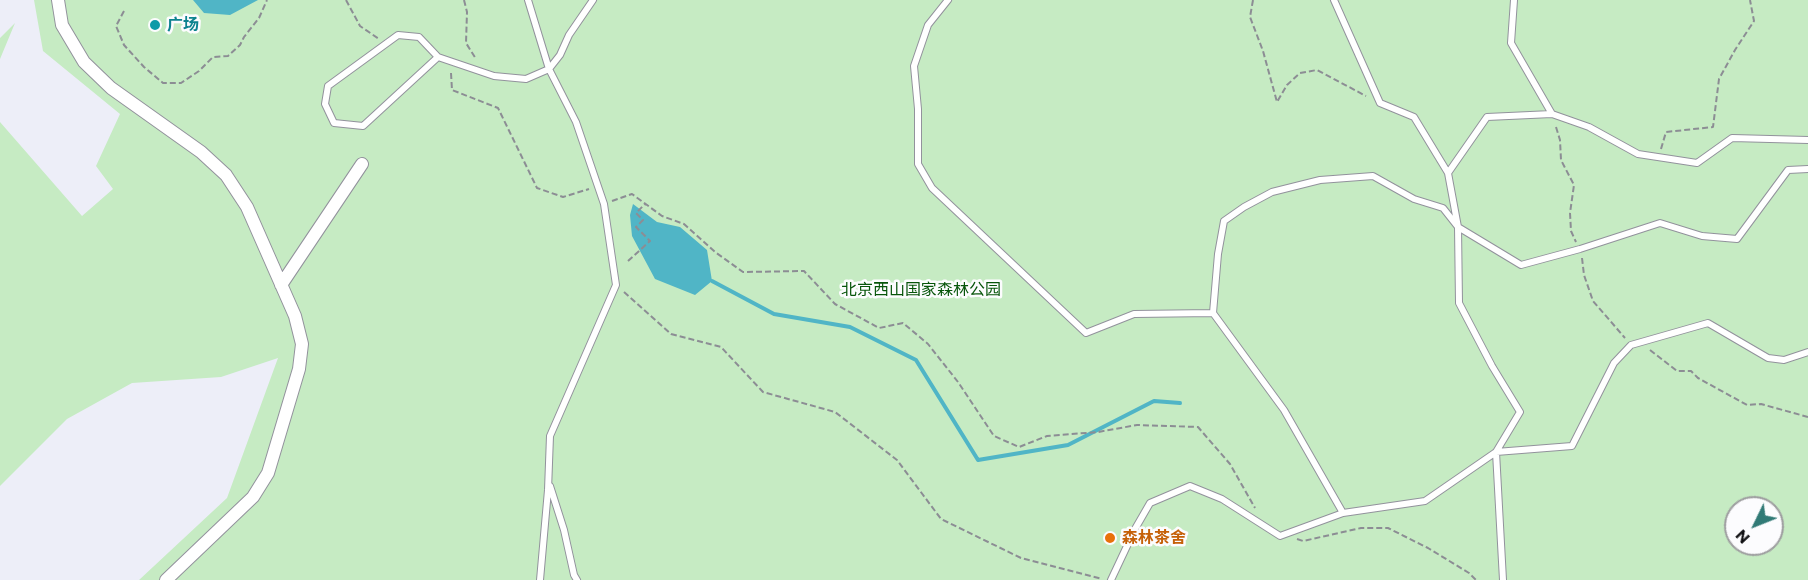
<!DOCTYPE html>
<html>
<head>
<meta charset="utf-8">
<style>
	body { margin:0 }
	#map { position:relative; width:1808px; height:580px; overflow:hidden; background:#edeef8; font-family:Commissioner,sans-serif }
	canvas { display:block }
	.north { position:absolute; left:1724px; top:496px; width:60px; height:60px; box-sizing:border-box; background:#fcfcfe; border:2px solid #9d9d9f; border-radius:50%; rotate:227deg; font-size:16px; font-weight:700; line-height:24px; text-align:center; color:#0e0e11 }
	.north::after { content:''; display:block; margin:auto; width:21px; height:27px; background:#317a76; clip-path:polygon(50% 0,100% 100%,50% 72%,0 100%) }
</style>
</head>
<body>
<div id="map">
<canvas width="1808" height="580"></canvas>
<div class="north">N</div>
</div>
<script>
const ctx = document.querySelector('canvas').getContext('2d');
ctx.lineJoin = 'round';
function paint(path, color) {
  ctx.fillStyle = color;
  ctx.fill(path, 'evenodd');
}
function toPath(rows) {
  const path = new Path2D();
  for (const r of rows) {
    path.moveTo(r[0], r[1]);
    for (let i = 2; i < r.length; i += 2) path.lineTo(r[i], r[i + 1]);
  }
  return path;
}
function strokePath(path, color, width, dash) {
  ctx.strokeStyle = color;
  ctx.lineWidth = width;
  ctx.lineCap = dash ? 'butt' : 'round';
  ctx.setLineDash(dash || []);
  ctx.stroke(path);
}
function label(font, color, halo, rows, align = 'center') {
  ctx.font = font + ' Commissioner,"Noto Sans SC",sans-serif';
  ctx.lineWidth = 5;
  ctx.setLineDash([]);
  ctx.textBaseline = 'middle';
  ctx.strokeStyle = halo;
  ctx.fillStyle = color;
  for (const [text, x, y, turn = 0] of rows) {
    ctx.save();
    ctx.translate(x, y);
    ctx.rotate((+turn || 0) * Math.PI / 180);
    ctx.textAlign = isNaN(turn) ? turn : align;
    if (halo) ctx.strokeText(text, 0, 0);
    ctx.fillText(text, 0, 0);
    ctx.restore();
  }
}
paint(toPath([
	[34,0,1808,0,1808,580,139,580,227,498,278,358,221,377,132,383,67,419,0,486,0,122,82,216,113,189,96,166,120,114,43,51],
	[1736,508,1772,508,1772,544,1736,544],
	[15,23,0,59,0,38]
]), '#c6ebc3');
paint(toPath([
	[193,0,258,0,230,15,204,13],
	[633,204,657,222,680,227,707,250,712,281,695,295,655,279,632,236,630,215]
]), '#50b5c6');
strokePath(toPath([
	[712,281,774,314,850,327,916,360,978,460,1068,445,1154,401,1180,403]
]), '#50b5c6', 4);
const lane = toPath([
	[948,0,928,25,914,66,918,109,918,164,932,188,1086,333,1134,314,1213,313,1218,254,1224,221,1244,207,1272,192,1320,180,1373,176,1414,199,1443,208,1458,227,1521,265,1580,249,1660,223,1702,236,1737,239,1788,170,1808,169],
	[1334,0,1380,103,1414,117,1448,173,1458,227,1459,303,1492,366,1520,412,1496,452,1572,446,1614,363,1631,345,1708,323,1768,358,1784,360,1808,352],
	[438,57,363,126,334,123,325,104,328,86,398,35,419,37,438,57,494,76,526,79,549,69,528,0],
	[1552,114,1589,127,1638,154,1697,163,1732,138,1808,140],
	[1448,173,1487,117,1552,114,1511,43,1514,0],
	[1213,313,1284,410,1343,513,1425,501,1496,452],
	[1496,452,1503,580],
	[550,486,564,530,574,575,577,580],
	[540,580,548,490,550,436,616,285,604,204,576,122,549,69,560,55,569,35,593,0],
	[1111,580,1135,529,1150,503,1190,486,1222,499,1280,536,1343,513]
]);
const street = toPath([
	[58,0,62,25,84,62,111,88,201,152,226,175,247,207,295,316,302,344,299,369,268,473,253,497,166,580],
	[281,285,362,164]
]);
strokePath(lane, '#92929c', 8);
strokePath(street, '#92929c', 14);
strokePath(toPath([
	[346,0,360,26,379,39],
	[464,0,467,12,466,43,476,59],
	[1253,0,1250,17,1263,51,1277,102,1287,85,1300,73,1317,70,1366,96],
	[124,11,116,26,124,45,144,67,163,83,181,83,199,71,213,57,228,56,240,45,244,37,259,18,267,0],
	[451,73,452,90,498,108,537,188,563,197,589,189],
	[1556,127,1560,140,1561,160,1574,185,1570,213,1571,231,1576,242],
	[1661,149,1666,132,1713,127,1719,79,1735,50,1754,21,1750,0],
	[612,201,632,194,662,216,684,224,715,252,743,272,804,271,835,304,879,328,903,323,928,344,958,382,994,436,1019,447,1047,436,1098,432,1137,425,1198,427,1230,464,1255,508],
	[1582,258,1584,275,1593,301,1625,338],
	[628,261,650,241,636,227,643,220,636,213,645,204],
	[624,292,671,334,721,347,763,392,835,412,897,460,941,519,1021,558,1102,579],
	[1650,350,1677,371,1691,371,1698,378,1747,405,1761,404,1808,417],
	[1297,539,1303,541,1361,528,1388,528,1428,548,1469,573,1476,580]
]), '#8c8d94', 2, [6, 3]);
strokePath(lane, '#fff', 6);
strokePath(street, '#fff', 12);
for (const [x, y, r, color] of [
	[155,25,6,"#0f9aa8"],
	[1110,538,6,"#e8710a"]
]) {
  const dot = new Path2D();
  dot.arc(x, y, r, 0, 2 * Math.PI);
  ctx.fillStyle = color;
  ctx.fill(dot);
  strokePath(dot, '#fcfcfe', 2);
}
label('bold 16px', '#0d838f', '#fcfcfe', [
	["广场",167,25]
], 'left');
label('16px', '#07550a', '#fcfcfe', [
	["北京西山国家森林公园",921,290]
]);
label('bold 16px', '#c56008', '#fcfcfe', [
	["森林茶舍",1122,538]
], 'left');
</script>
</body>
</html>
